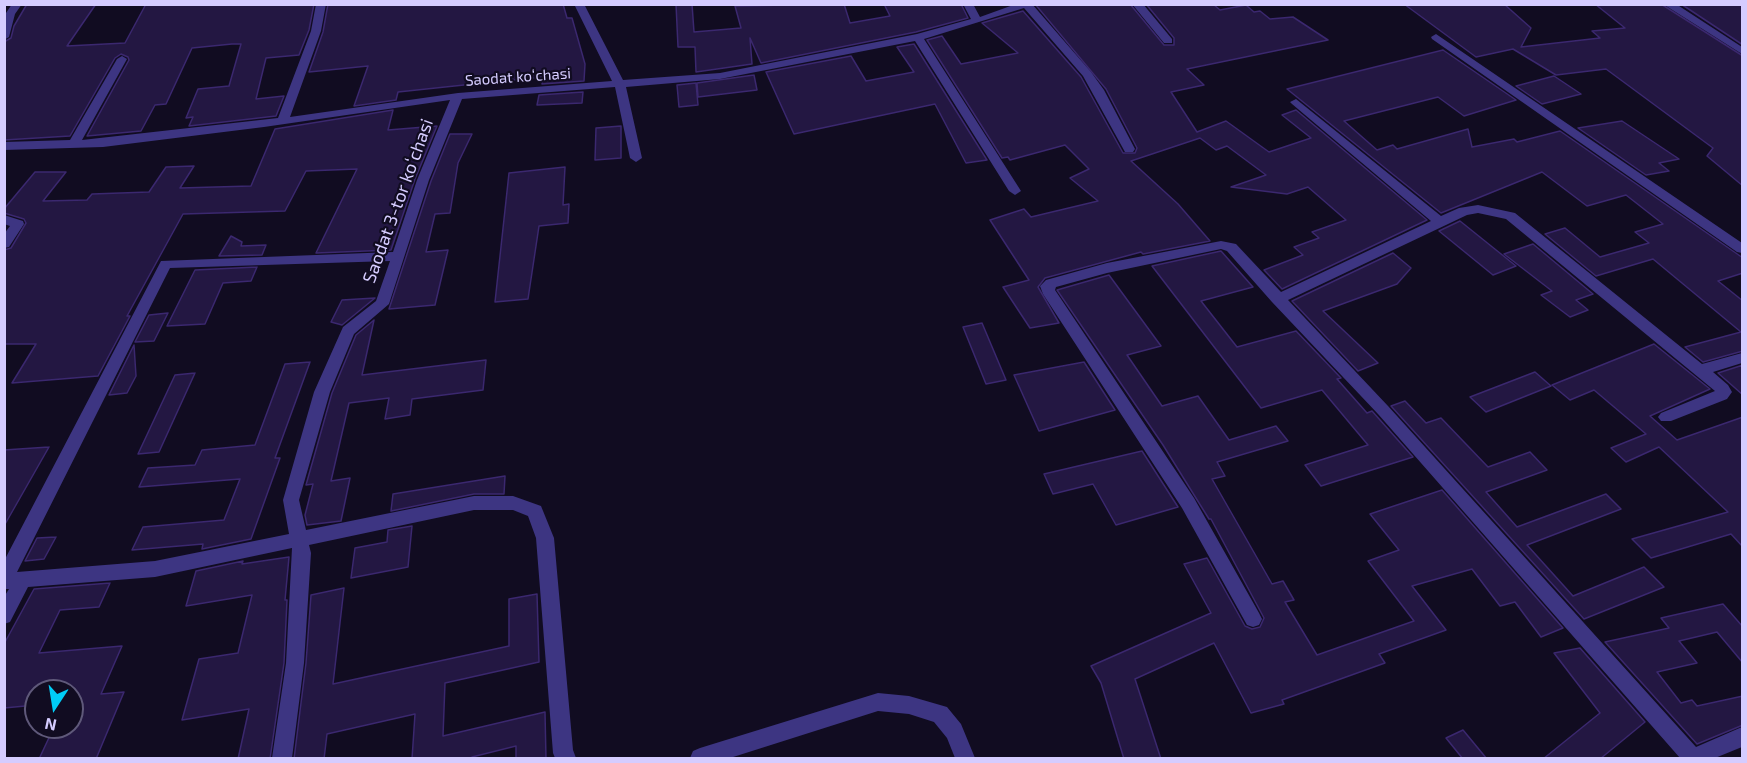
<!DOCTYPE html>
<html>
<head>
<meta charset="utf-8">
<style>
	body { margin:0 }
	#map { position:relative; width:1747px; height:763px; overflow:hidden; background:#110c21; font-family:"Exo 2",sans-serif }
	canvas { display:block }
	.frame { position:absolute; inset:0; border:6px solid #d5ccff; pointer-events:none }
	.north { position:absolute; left:24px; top:679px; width:60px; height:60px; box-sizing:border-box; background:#110c21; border:2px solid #5f597a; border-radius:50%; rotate:192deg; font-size:16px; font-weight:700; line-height:24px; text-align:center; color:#d5ccff }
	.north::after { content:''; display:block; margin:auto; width:21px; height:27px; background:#00cdf7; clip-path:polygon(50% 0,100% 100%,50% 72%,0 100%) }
</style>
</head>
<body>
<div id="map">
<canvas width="1747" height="763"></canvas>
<div class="frame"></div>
<div class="north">N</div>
</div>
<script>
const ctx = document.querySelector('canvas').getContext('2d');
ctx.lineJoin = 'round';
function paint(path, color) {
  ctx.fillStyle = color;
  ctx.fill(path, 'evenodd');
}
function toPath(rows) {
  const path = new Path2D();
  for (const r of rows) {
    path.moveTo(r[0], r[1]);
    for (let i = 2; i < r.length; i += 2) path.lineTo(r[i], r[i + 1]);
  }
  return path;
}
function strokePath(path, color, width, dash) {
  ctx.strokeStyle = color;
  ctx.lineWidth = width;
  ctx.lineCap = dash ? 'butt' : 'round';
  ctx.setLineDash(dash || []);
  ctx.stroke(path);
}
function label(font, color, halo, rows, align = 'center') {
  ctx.font = font + ' "Exo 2",sans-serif';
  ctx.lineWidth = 4.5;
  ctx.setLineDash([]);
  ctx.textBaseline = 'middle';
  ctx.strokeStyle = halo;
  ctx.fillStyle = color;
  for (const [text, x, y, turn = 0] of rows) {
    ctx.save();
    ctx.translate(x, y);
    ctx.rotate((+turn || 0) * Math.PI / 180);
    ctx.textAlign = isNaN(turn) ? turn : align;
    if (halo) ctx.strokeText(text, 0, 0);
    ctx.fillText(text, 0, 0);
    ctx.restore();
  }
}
const building = toPath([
	[27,4,96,4,67,46,125,43,146,4,314,4,309,30,299,55,266,58,256,99,284,96,276,116,189,126,193,117,186,118,198,89,229,86,241,44,232,44,192,48,166,104,155,105,141,131,87,136,129,60,128,57,121,54,115,58,70,136,4,140,4,42,11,38,14,26,27,4],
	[328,4,563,4,567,18,572,18,585,64,584,81,542,84,543,77,464,85,398,92,396,100,354,106,368,66,309,72,323,32,328,4],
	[676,4,692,4,694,32,741,28,735,6,844,4,850,23,890,16,884,4,961,4,968,18,916,32,761,63,750,38,752,64,696,72,695,47,678,47,676,4],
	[1035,4,1130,4,1164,45,1174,45,1174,38,1146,4,1213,4,1220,10,1246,5,1254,12,1260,11,1270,19,1293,17,1328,40,1187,69,1204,85,1171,92,1197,132,1226,121,1269,152,1311,138,1282,115,1296,110,1427,220,1282,289,1264,270,1303,255,1294,247,1319,238,1312,232,1346,220,1308,187,1287,194,1231,187,1266,175,1227,146,1216,150,1200,138,1131,161,1178,204,1210,241,1143,254,1141,252,1045,278,1038,287,1059,323,1030,328,1003,287,1029,280,990,220,1024,209,1031,217,1098,201,1070,178,1089,169,1065,145,1010,160,1008,157,1002,158,927,40,942,36,961,64,1018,53,982,23,1023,11,1081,77,1123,153,1135,153,1137,148,1106,89,1035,4],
	[1404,4,1504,4,1531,28,1521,47,1600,38,1592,31,1625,28,1595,4,1661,4,1743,56,1743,186,1707,156,1713,148,1606,69,1556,75,1513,49,1476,57,1404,4],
	[1681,4,1743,4,1743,45,1681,4],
	[914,44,987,160,966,163,935,104,794,134,766,72,851,56,866,81,914,72,897,47,914,44],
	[1443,50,1516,100,1464,116,1438,97,1344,121,1377,150,1393,145,1397,149,1468,129,1472,147,1514,139,1517,142,1560,131,1743,258,1743,273,1718,281,1743,301,1743,351,1703,362,1685,347,1741,332,1653,259,1596,276,1545,234,1565,228,1600,257,1649,243,1635,232,1663,224,1626,195,1587,206,1542,172,1441,213,1287,89,1443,50],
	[754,75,757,90,698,97,697,83,754,75],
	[1554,76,1581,94,1542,104,1516,86,1554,76],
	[696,83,698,105,679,107,677,85,696,83],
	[583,92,582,103,537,105,539,95,583,92],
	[393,110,388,130,437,126,415,179,391,250,316,253,357,169,306,171,285,211,183,214,127,316,130,316,98,376,12,383,36,344,4,344,4,250,11,248,26,223,24,219,4,213,4,209,35,172,66,172,43,201,87,200,92,194,149,192,166,167,194,166,180,188,251,186,275,129,393,110],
	[1622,121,1679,159,1659,163,1669,171,1646,175,1578,128,1622,121],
	[621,126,621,158,595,160,596,128,621,126],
	[450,134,472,134,458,163,450,213,435,214,426,252,448,250,435,305,389,309,431,181,450,134],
	[565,167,563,205,569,204,568,223,539,226,528,299,495,302,509,173,565,167],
	[1460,221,1516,266,1493,275,1439,231,1460,221],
	[231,236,242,242,241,246,266,245,262,255,219,256,231,236],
	[1533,244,1593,294,1576,300,1588,310,1570,317,1541,295,1552,291,1504,254,1533,244],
	[1221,251,1253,287,1201,301,1237,347,1296,331,1341,378,1337,379,1367,413,1372,411,1413,457,1321,486,1305,465,1368,445,1322,390,1261,408,1152,266,1221,251],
	[1393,253,1411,268,1397,284,1323,311,1378,363,1358,371,1292,301,1393,253],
	[257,267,251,281,223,283,205,324,167,326,195,270,257,267],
	[1109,275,1161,346,1127,355,1162,406,1198,396,1229,440,1276,426,1288,441,1217,462,1225,476,1212,479,1272,584,1283,581,1294,600,1285,602,1317,655,1414,621,1368,561,1399,550,1370,514,1442,490,1563,628,1541,637,1515,602,1500,606,1472,569,1412,586,1446,630,1379,654,1385,663,1282,700,1284,704,1251,713,1214,643,1135,679,1161,759,1124,759,1101,683,1091,666,1211,613,1184,564,1207,558,1245,626,1252,629,1260,627,1264,618,1211,519,1209,519,1163,445,1057,290,1109,275],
	[375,298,342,325,331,322,342,300,375,298],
	[168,313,154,341,135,342,149,315,168,313],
	[374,320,362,375,486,360,483,390,412,399,410,415,385,419,389,398,349,403,331,481,350,478,341,521,307,525,305,515,313,484,306,485,332,393,356,335,374,320],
	[982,323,1006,380,986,384,963,327,982,323],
	[1654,344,1710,389,1650,416,1677,440,1743,417,1743,547,1731,534,1651,558,1632,539,1728,512,1659,447,1626,462,1611,448,1646,434,1594,390,1570,400,1552,385,1654,344],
	[134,345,136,376,127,393,109,395,134,345],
	[310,362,275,458,280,458,251,539,202,549,203,544,132,550,143,527,224,520,240,479,139,487,148,468,195,465,202,450,255,445,285,364,310,362],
	[1084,362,1115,410,1039,431,1014,375,1084,362],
	[1743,365,1743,395,1718,373,1743,365],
	[1535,372,1551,386,1486,412,1470,397,1535,372],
	[195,373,159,452,138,454,175,375,195,373],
	[1405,401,1426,423,1441,418,1488,467,1530,452,1547,470,1486,492,1517,527,1606,494,1621,509,1527,545,1573,596,1644,567,1664,587,1584,619,1391,406,1405,401],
	[49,447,4,526,4,450,49,447],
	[1142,451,1178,507,1116,525,1093,484,1053,494,1044,474,1142,451],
	[505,476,504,494,474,494,391,511,393,494,505,476],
	[412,526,408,567,351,578,355,548,387,542,388,530,412,526],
	[56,537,44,559,25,561,37,538,56,537],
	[289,557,285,600,287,600,284,663,270,759,238,759,249,709,182,720,199,659,238,653,252,595,186,606,196,571,243,561,242,564,289,557],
	[110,583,99,607,60,610,39,653,122,646,101,694,124,692,96,759,39,759,54,727,72,727,72,691,36,691,36,705,4,708,4,644,34,589,110,583],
	[344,588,333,684,509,646,509,599,537,594,539,662,445,683,443,736,545,712,546,759,516,759,516,746,472,757,472,759,412,759,415,714,327,734,324,759,294,759,306,663,311,595,344,588],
	[1723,604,1743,627,1743,663,1717,632,1679,641,1697,663,1657,672,1681,703,1692,700,1697,706,1743,696,1743,725,1697,744,1605,642,1669,628,1661,618,1723,604],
	[1580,648,1645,722,1600,759,1543,759,1600,713,1554,653,1580,648],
	[1463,730,1487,759,1463,759,1446,738,1463,730]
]);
paint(building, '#231742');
strokePath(building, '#3b286f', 1.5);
paint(toPath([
	[12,4,22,4,15,14,9,37,4,40,4,16,12,4],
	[316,4,326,4,321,31,290,117,458,93,612,81,574,4,584,4,623,80,720,73,917,34,971,19,963,4,973,4,980,17,1016,4,1032,4,1091,72,1104,90,1135,149,1133,152,1125,152,1083,76,1024,8,924,39,1021,191,1015,195,1009,191,915,41,720,79,626,87,642,158,636,162,630,158,615,87,462,99,429,180,389,304,354,334,330,392,299,500,306,530,474,496,513,496,541,506,554,538,573,750,576,758,555,758,553,753,536,538,528,516,513,510,474,510,309,545,311,553,304,663,292,758,272,758,286,663,292,548,155,577,28,587,10,622,4,624,4,597,9,589,4,589,4,561,161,261,393,252,417,180,450,100,264,127,103,147,4,150,4,142,70,140,117,59,122,56,127,59,82,140,278,118,311,31,316,4],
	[390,261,376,301,343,327,314,392,283,500,289,534,155,561,17,572,170,268,390,261],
	[1132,4,1143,4,1172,39,1172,43,1164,43,1132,4],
	[1663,4,1676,4,1742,47,1742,54,1663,4],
	[1436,34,1742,243,1742,253,1737,252,1432,39,1431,37,1436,34],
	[1296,99,1441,216,1459,208,1478,205,1515,213,1702,364,1742,353,1742,363,1713,372,1728,385,1732,392,1727,399,1671,421,1661,421,1658,417,1661,413,1715,391,1506,219,1478,213,1467,215,1288,300,1388,406,1696,747,1742,727,1742,747,1715,758,1680,758,1378,414,1272,302,1227,251,1221,249,1107,273,1056,287,1055,290,1194,498,1259,613,1262,619,1259,625,1253,627,1247,625,1182,508,1043,294,1040,286,1046,280,1107,263,1221,241,1236,244,1281,292,1431,221,1292,104,1290,102,1296,99],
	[4,215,23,221,24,224,9,247,4,248,4,234,10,226,4,224,4,215],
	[878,693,909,696,947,707,961,724,975,758,955,758,947,738,934,722,909,714,878,711,730,758,690,758,693,751,700,748,878,693]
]), '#3d3582');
label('15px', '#d5ccff', '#110c21', [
	["Saodat koʻchasi",518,77,-4]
]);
label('18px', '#d5ccff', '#110c21', [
	["Saodat 3-tor koʻchasi",398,201,-70]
]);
</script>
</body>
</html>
